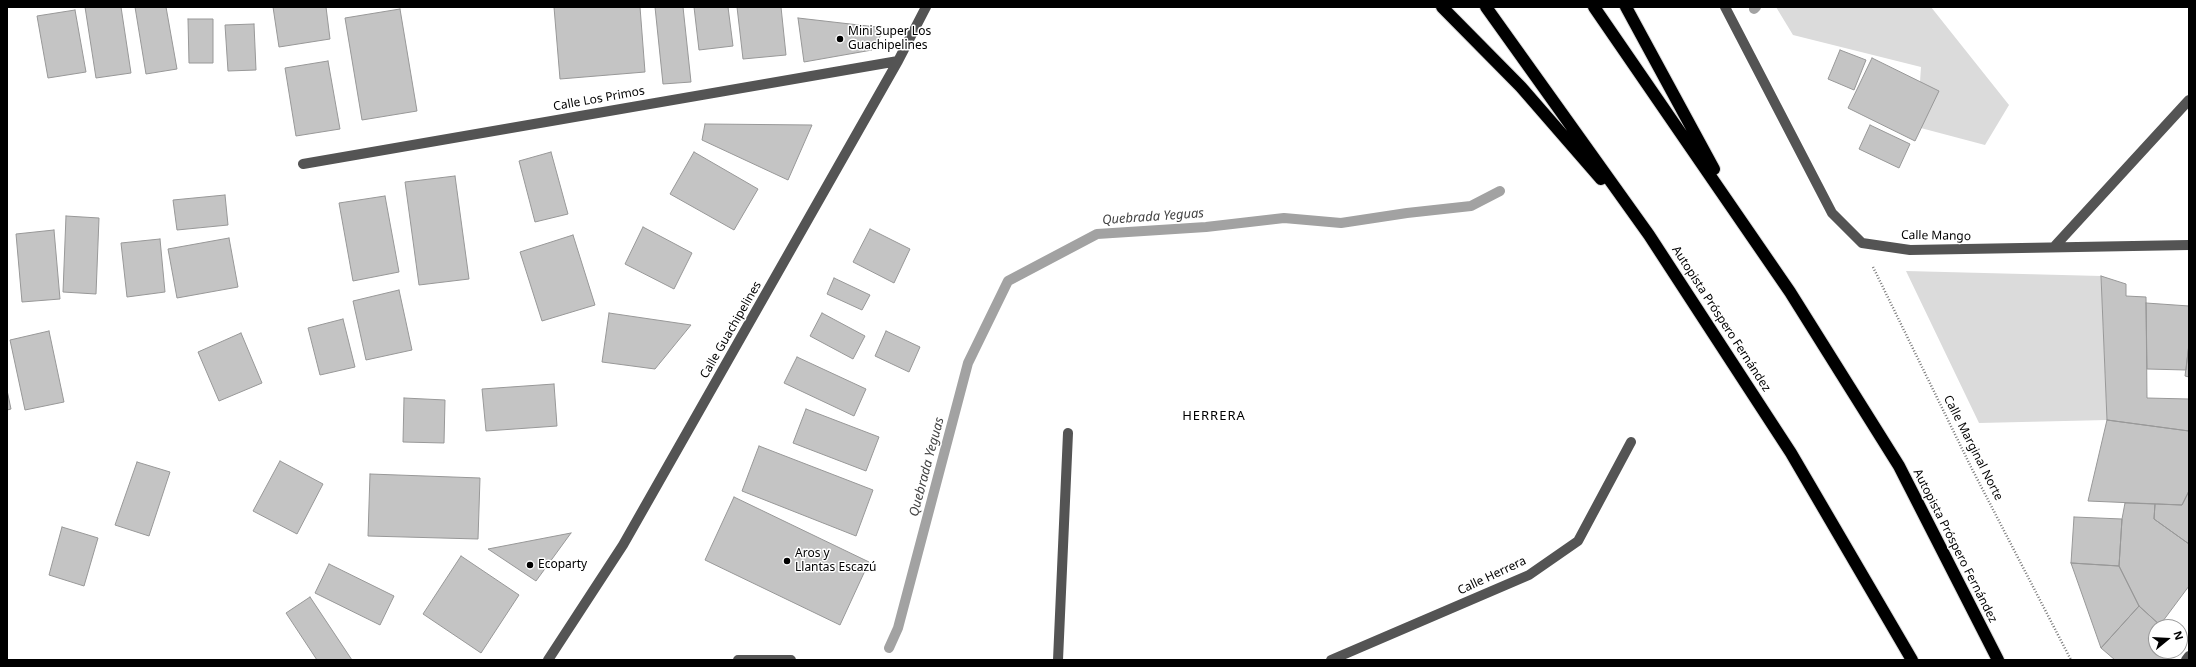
<!DOCTYPE html>
<html>
<head>
<meta charset="utf-8">
<style>
	body { margin:0 }
	#map { position:relative; width:2196px; height:667px; overflow:hidden; background:#fff; font-family:"Noto Sans",sans-serif }
	canvas { display:block }
	.frame { position:absolute; inset:0; border:8px solid #000; pointer-events:none }
	.north { position:absolute; left:2148px; top:619px; width:40px; height:40px; box-sizing:border-box; background:#fff; border:1px solid #999; border-radius:50%; rotate:72deg; font-size:11px; font-weight:700; line-height:16px; text-align:center; color:#000 }
	.north::after { content:''; display:block; margin:auto; width:14px; height:18px; background:#000; clip-path:polygon(50% 0,100% 100%,50% 72%,0 100%) }
</style>
</head>
<body>
<div id="map">
<canvas width="2196" height="667"></canvas>
<div class="frame"></div>
<div class="north">N</div>
</div>
<script>
const ctx = document.querySelector('canvas').getContext('2d');
ctx.lineJoin = 'round';
function paint(path, color) {
  ctx.fillStyle = color;
  ctx.fill(path, 'evenodd');
}
function toPath(rows) {
  const path = new Path2D();
  for (const r of rows) {
    path.moveTo(r[0], r[1]);
    for (let i = 2; i < r.length; i += 2) path.lineTo(r[i], r[i + 1]);
  }
  return path;
}
function strokePath(path, color, width, dash) {
  ctx.strokeStyle = color;
  ctx.lineWidth = width;
  ctx.lineCap = dash ? 'butt' : 'round';
  ctx.setLineDash(dash || []);
  ctx.stroke(path);
}
function label(font, color, halo, rows, align = 'center') {
  ctx.font = font + ' "Noto Sans",sans-serif';
  ctx.lineWidth = 3;
  ctx.setLineDash([]);
  ctx.textBaseline = 'middle';
  ctx.strokeStyle = halo;
  ctx.fillStyle = color;
  for (const [text, x, y, turn = 0] of rows) {
    ctx.save();
    ctx.translate(x, y);
    ctx.rotate((+turn || 0) * Math.PI / 180);
    ctx.textAlign = isNaN(turn) ? turn : align;
    if (halo) ctx.strokeText(text, 0, 0);
    ctx.fillText(text, 0, 0);
    ctx.restore();
  }
}
paint(toPath([
	[1776,7,1931,7,2009,105,1985,145,1917,127,1921,67,1793,35],
	[1906,271,2101,276,2107,420,1979,423]
]), '#dbdbdb');
strokePath(toPath([
	[1754,9,1756,7],
	[889,648,898,628,968,363,1008,281,1097,234,1206,227,1284,218,1341,223,1407,213,1471,206,1500,191]
]), '#a2a2a2', 10);
const building = toPath([
	[85,7,121,7,131,73,96,78,85,7],
	[135,7,166,7,177,69,146,74,135,7],
	[273,7,326,7,330,39,279,47,273,7],
	[554,7,640,7,645,72,560,79,554,7],
	[655,7,683,7,691,82,663,84,655,7],
	[694,7,728,7,733,46,699,50,694,7],
	[737,7,781,7,786,55,743,59,737,7],
	[400,9,417,111,362,120,345,18,400,9],
	[75,10,86,72,48,78,37,16,75,10],
	[798,18,885,28,872,50,804,62,798,18],
	[188,19,213,19,213,63,189,63,188,19],
	[254,24,256,70,228,71,225,25,254,24],
	[1840,50,1866,60,1854,90,1828,79,1840,50],
	[1872,58,1939,91,1915,141,1848,108,1872,58],
	[328,61,340,129,296,136,285,68,328,61],
	[705,124,812,125,788,180,702,140,705,124],
	[1870,125,1910,144,1899,168,1859,149,1870,125],
	[551,152,568,214,535,222,519,161,551,152],
	[694,152,758,189,734,230,670,194,694,152],
	[455,176,469,279,419,285,405,182,455,176],
	[225,195,228,225,177,230,173,200,225,195],
	[385,196,399,272,353,281,339,203,385,196],
	[66,216,99,218,96,294,63,292,66,216],
	[643,227,692,253,674,289,625,264,643,227],
	[870,229,910,249,894,283,853,262,870,229],
	[54,230,60,299,22,302,16,234,54,230],
	[573,235,595,305,542,321,520,252,573,235],
	[229,238,238,287,177,298,168,249,229,238],
	[160,239,165,292,127,297,121,243,160,239],
	[2101,276,2126,284,2126,296,2146,297,2147,398,2189,399,2189,431,2107,420,2101,276],
	[834,278,870,295,862,310,827,294,834,278],
	[399,290,412,350,366,360,353,301,399,290],
	[2146,303,2189,306,2189,344,2186,370,2147,369,2146,303],
	[609,313,691,325,655,369,602,362,609,313],
	[822,313,865,336,853,359,810,336,822,313],
	[343,319,355,367,320,375,308,328,343,319],
	[49,331,64,402,25,410,10,340,49,331],
	[886,331,920,347,909,372,875,356,886,331],
	[241,333,262,383,219,401,198,352,241,333],
	[2189,344,2189,377,2185,376,2189,344],
	[797,357,866,389,854,416,784,383,797,357],
	[554,384,557,426,486,431,482,389,554,384],
	[7,390,11,409,7,410,7,390],
	[404,398,445,400,444,443,403,442,404,398],
	[806,409,879,437,866,471,793,443,806,409],
	[2107,420,2189,431,2189,491,2182,505,2088,501,2107,420],
	[759,446,873,490,856,536,742,491,759,446],
	[280,461,323,484,297,534,253,511,280,461],
	[137,462,170,472,149,536,115,525,137,462],
	[370,474,480,478,478,539,368,536,370,474],
	[2188,493,2189,494,2189,544,2154,519,2155,504,2182,505,2188,493],
	[734,497,869,562,840,625,705,560,734,497],
	[2125,503,2155,504,2154,519,2189,544,2189,586,2160,625,2139,606,2119,566,2122,519,2125,503],
	[2074,517,2122,519,2119,566,2071,563,2074,517],
	[62,527,98,538,84,586,49,575,62,527],
	[571,533,536,581,488,549,571,533],
	[461,556,519,595,481,653,423,614,461,556],
	[2071,563,2119,566,2139,606,2101,648,2071,563],
	[329,564,394,596,380,625,315,593,329,564],
	[310,597,352,660,317,660,286,613,310,597],
	[2139,606,2162,627,2156,627,2156,651,2175,651,2167,660,2115,660,2101,648,2139,606]
]);
paint(building, '#c4c4c4');
strokePath(building, '#989898', 1);
const highway = toPath([
	[1442,7,1521,87,1601,179],
	[1486,7,1649,235,1791,453,1912,660],
	[1594,7,1790,292,1899,466,1998,660],
	[1626,7,1714,169]
]);
strokePath(highway, '#dbdbdb', 14);
strokePath(toPath([
	[1873,267,1971,467,2071,660]
]), '#767676', 2.5, [1, 2]);
strokePath(toPath([
	[1725,7,1832,213,1862,243,1910,250,2189,245],
	[303,164,898,61],
	[2054,247,2189,100],
	[548,660,623,545,898,61,926,7],
	[738,660,791,660],
	[1058,660,1068,433],
	[1331,660,1529,575,1578,541,1631,442],
	[2186,660,2189,656]
]), '#545454', 10);
strokePath(highway, '#000', 12);
for (const [x, y, r, color] of [
	[840,39,4,"#000"],
	[787,561,4,"#000"],
	[530,565,4,"#000"]
]) {
  const dot = new Path2D();
  dot.arc(x, y, r, 0, 2 * Math.PI);
  ctx.fillStyle = color;
  ctx.fill(dot);
  strokePath(dot, '#fff', 1.5);
}
label('12px', '#000', '#fff', [
	["Mini Super Los",848,32],
	["Guachipelines",848,46],
	["Aros y",795,554],
	["Llantas Escazú",795,568],
	["Ecoparty",538,565]
], 'left');
label('12px', '#000', '#fff', [
	["Calle Los Primos",599,99,-10],
	["Calle Mango",1936,236,1],
	["Autopista Próspero Fernández",1721,319,57],
	["Calle Guachipelines",731,330,-60],
	["Calle Marginal Norte",1973,448,63],
	["Autopista Próspero Fernández",1955,546,63],
	["Calle Herrera",1492,576,-25]
]);
label('italic 13px', '#434343', '#fff', [
	["Quebrada Yeguas",1153,217,-4],
	["Quebrada Yeguas",927,467,-75]
]);
ctx.letterSpacing = '1px';
label('13px', '#000', '#fff', [
	["HERRERA",1214,416]
]);
ctx.letterSpacing = '0px';
</script>
</body>
</html>
